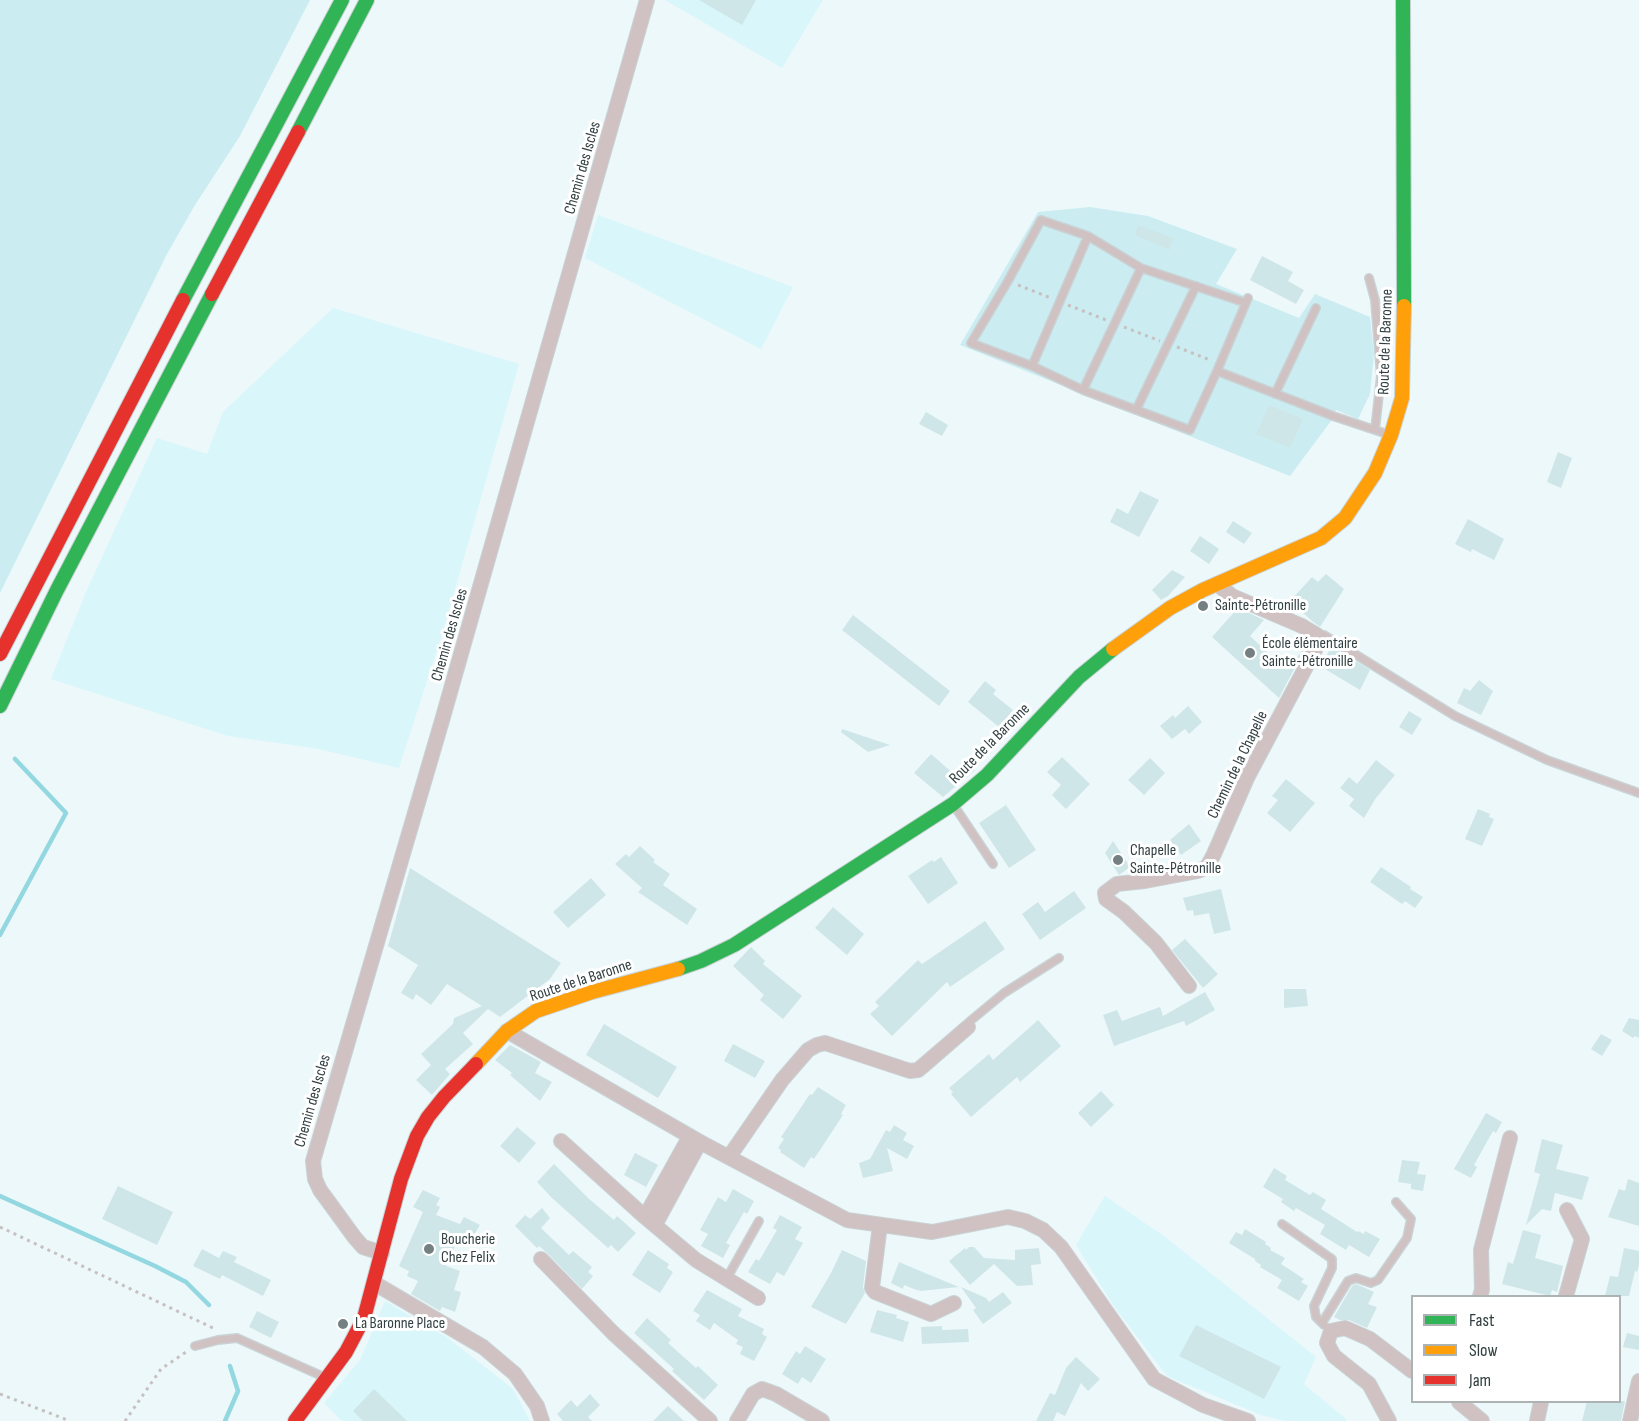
<!DOCTYPE html>
<html>
<head>
<meta charset="utf-8">
<style>
	body { margin:0 }
	#map { position:relative; width:1639px; height:1421px; overflow:hidden; background:#edf8fa; font-family:"Sofia Sans Condensed",sans-serif }
	canvas { display:block }
	.legend { position:absolute; left:1411px; top:1295px; width:210px; height:108px; box-sizing:border-box; background:#fff; border:2px solid #adb3b3; margin:0; padding:8px 10px; list-style:none; font-size:18px; color:#334042 }
	.legend li { display:flex; align-items:center; gap:12px; height:30px }
	.legend b { width:30px; border:2px solid #adb3b3 }
</style>
</head>
<body>
<div id="map">
<canvas width="1639" height="1421"></canvas>
<ul class="legend">
<li><b style="height:8px;background:#30b455"></b>Fast</li>
<li><b style="height:8px;background:#ff9f0a"></b>Slow</li>
<li><b style="height:8px;background:#e5322d"></b>Jam</li>
</ul>
</div>
<script>
const ctx = document.querySelector('canvas').getContext('2d');
ctx.lineJoin = 'round';
function paint(path, color) {
  ctx.fillStyle = color;
  ctx.fill(path, 'evenodd');
}
function toPath(rows) {
  const path = new Path2D();
  for (const r of rows) {
    path.moveTo(r[0], r[1]);
    for (let i = 2; i < r.length; i += 2) path.lineTo(r[i], r[i + 1]);
  }
  return path;
}
function strokePath(path, color, width, dash) {
  ctx.strokeStyle = color;
  ctx.lineWidth = width;
  ctx.lineCap = dash ? 'butt' : 'round';
  ctx.setLineDash(dash || []);
  ctx.stroke(path);
}
function label(font, color, halo, rows, align = 'center') {
  ctx.font = font + ' "Sofia Sans Condensed",sans-serif';
  ctx.lineWidth = 6;
  ctx.setLineDash([]);
  ctx.textBaseline = 'middle';
  ctx.strokeStyle = halo;
  ctx.fillStyle = color;
  for (const [text, x, y, turn = 0] of rows) {
    ctx.save();
    ctx.translate(x, y);
    ctx.rotate((+turn || 0) * Math.PI / 180);
    ctx.textAlign = isNaN(turn) ? turn : align;
    if (halo) ctx.strokeText(text, 0, 0);
    ctx.fillText(text, 0, 0);
    ctx.restore();
  }
}
paint(toPath([
	[665,0,823,0,782,68],
	[598,215,793,287,761,349,585,258],
	[333,308,519,364,444,628,399,768,314,748,228,736,51,679,86,592,157,438,207,454,223,412],
	[1105,1196,1164,1236,1316,1357,1304,1384,1346,1419,1346,1421,1285,1421,1261,1415,1167,1376,1113,1305,1076,1245],
	[385,1301,448,1338,513,1389,530,1421,342,1421,324,1403,360,1360]
]), '#d9f6fa');
paint(toPath([
	[0,0,310,0,240,136,195,205,167,254,0,593],
	[1090,207,1148,216,1237,249,1216,284,1299,318,1315,294,1370,317,1374,354,1370,394,1358,419,1336,410,1331,421,1290,476,960,345,1038,212]
]), '#cbedf2');
strokePath(toPath([
	[0,935,66,813,15,759],
	[0,1196,155,1266,186,1282,209,1305],
	[225,1421,238,1391,230,1366]
]), '#93d7e0', 4.5);
paint(toPath([
	[699,0,756,0,742,25],
	[1138,225,1174,238,1169,250,1135,235],
	[1262,256,1293,272,1288,281,1304,290,1296,304,1250,280],
	[1269,405,1303,419,1290,448,1256,434],
	[926,412,948,425,942,436,919,424],
	[1558,452,1572,458,1561,488,1547,482],
	[1140,491,1159,500,1139,537,1110,522,1117,508,1128,514],
	[1468,519,1504,539,1494,560,1472,549,1471,552,1455,544],
	[1233,521,1252,533,1244,544,1226,532],
	[1200,536,1219,549,1209,564,1190,551],
	[1172,570,1185,577,1168,596,1161,600,1152,590],
	[1326,574,1344,589,1320,627,1312,621,1290,601,1312,577,1318,582],
	[1238,608,1264,620,1250,636,1287,670,1304,648,1305,648,1279,698,1212,637],
	[853,615,950,691,939,706,842,630],
	[1332,646,1370,670,1360,690,1320,666],
	[1479,680,1493,691,1481,715,1457,703,1464,688,1470,691],
	[985,681,996,690,993,694,1013,710,999,727,968,702],
	[1188,706,1202,722,1189,734,1185,729,1172,739,1160,726,1173,715,1175,718],
	[1409,711,1422,719,1412,735,1399,727],
	[842,729,890,745,868,752,841,732],
	[931,754,955,775,969,763,975,770,943,797,914,773],
	[1062,757,1090,784,1066,809,1052,795,1061,785,1047,772],
	[1150,758,1165,773,1144,795,1128,780],
	[1376,760,1395,775,1376,798,1364,818,1349,806,1354,799,1340,788,1349,777,1357,784],
	[1286,779,1315,803,1290,832,1267,813,1278,800,1272,796],
	[1006,805,1036,850,1009,868,979,823],
	[1478,809,1490,814,1489,817,1494,819,1482,846,1465,839],
	[1189,824,1201,841,1181,855,1170,840],
	[1113,841,1130,867,1119,875,1105,853],
	[640,846,655,860,653,862,670,874,663,885,697,909,687,925,638,892,642,888,615,864,626,854,629,857],
	[941,857,958,883,928,904,908,876,932,860,934,862],
	[1381,867,1411,887,1410,889,1423,897,1415,908,1405,901,1402,904,1370,882],
	[410,868,561,963,550,979,500,1017,488,1009,463,1033,473,1044,445,1069,450,1074,432,1095,416,1080,431,1065,421,1054,453,1024,454,1018,482,1006,447,984,431,1005,416,994,413,1000,401,993,418,965,388,946],
	[591,878,606,895,568,928,553,912],
	[1221,889,1231,930,1214,934,1209,913,1194,916,1193,910,1187,911,1183,898],
	[1074,891,1086,908,1040,940,1022,914,1038,902,1045,912],
	[833,907,864,934,847,955,815,928],
	[985,921,1005,949,950,987,947,982,892,1036,870,1014,879,1006,875,1002,918,960,922,964],
	[1185,939,1218,974,1203,988,1172,950],
	[751,947,765,961,763,964,802,996,783,1019,760,1000,764,995,733,966],
	[1284,989,1306,989,1308,1006,1284,1008],
	[1205,992,1215,1010,1186,1026,1184,1021,1114,1046,1103,1015,1117,1010,1122,1021,1160,1007,1163,1016],
	[1629,1018,1639,1020,1639,1038,1635,1036,1633,1038,1622,1031],
	[1038,1020,1061,1046,1020,1082,1017,1077,971,1117,951,1094,953,1092,949,1088,989,1054,993,1060],
	[604,1024,677,1067,658,1098,586,1055],
	[1601,1034,1612,1040,1602,1056,1591,1049],
	[733,1044,765,1061,755,1078,724,1061],
	[510,1045,541,1062,535,1073,552,1082,540,1101,510,1075,512,1073,495,1060],
	[818,1087,846,1105,841,1114,843,1115,814,1159,811,1157,804,1168,780,1152,781,1150,778,1148,784,1139,781,1137,810,1094,812,1095],
	[1101,1091,1114,1105,1091,1127,1078,1113],
	[1486,1113,1502,1122,1496,1133,1493,1131,1474,1165,1477,1167,1471,1178,1454,1169],
	[894,1125,907,1133,903,1140,914,1146,907,1159,887,1148,893,1171,863,1178,859,1163,870,1159,886,1130,890,1132],
	[517,1127,536,1143,519,1163,500,1146],
	[1542,1139,1563,1145,1556,1169,1589,1177,1582,1200,1555,1193,1551,1211,1542,1209,1526,1225,1540,1174,1534,1172],
	[635,1153,658,1165,646,1187,624,1175],
	[1402,1160,1420,1162,1417,1174,1426,1175,1423,1191,1411,1189,1411,1184,1398,1182],
	[554,1164,588,1198,614,1220,617,1216,636,1233,618,1252,611,1245,608,1248,552,1198,537,1182],
	[1274,1168,1287,1176,1285,1180,1310,1195,1313,1192,1326,1200,1321,1209,1357,1232,1358,1231,1364,1234,1365,1231,1380,1239,1369,1257,1349,1245,1346,1250,1320,1234,1325,1225,1296,1208,1294,1211,1281,1202,1283,1199,1263,1187],
	[1628,1179,1639,1183,1639,1226,1608,1217,1619,1189,1625,1191],
	[118,1186,173,1212,157,1245,102,1219],
	[733,1189,754,1201,747,1214,744,1212,726,1243,730,1245,723,1258,701,1246,708,1234,700,1230,718,1197,726,1202],
	[423,1190,440,1198,436,1205,440,1207,436,1215,460,1224,464,1217,480,1225,469,1243,458,1239,446,1266,460,1271,454,1290,461,1292,455,1312,442,1307,440,1311,411,1294,418,1281,407,1276,409,1271,399,1266,423,1212,413,1207],
	[542,1208,550,1218,541,1228,569,1255,573,1251,592,1267,588,1272,593,1276,582,1289,547,1253,539,1246,537,1248,515,1226,525,1215,530,1219],
	[780,1215,802,1227,795,1239,803,1243,784,1276,777,1272,770,1284,748,1272,756,1259,759,1261,777,1230,773,1228],
	[1245,1229,1266,1242,1265,1244,1271,1248,1270,1250,1285,1258,1281,1264,1304,1279,1301,1282,1308,1286,1299,1301,1277,1288,1282,1280,1260,1267,1261,1265,1255,1261,1255,1259,1229,1243,1236,1232,1242,1235],
	[1523,1230,1541,1235,1535,1258,1563,1266,1557,1292,1552,1290,1550,1296,1502,1284,1508,1262,1513,1264],
	[969,1247,974,1247,984,1258,1015,1260,1015,1250,1039,1248,1041,1264,1031,1265,1033,1285,1017,1286,994,1264,970,1285,949,1261,965,1248,966,1250],
	[1624,1248,1639,1251,1639,1265,1637,1272,1635,1271,1629,1296,1605,1296,1610,1276,1618,1277],
	[202,1249,219,1258,223,1251,237,1257,234,1262,271,1280,263,1296,222,1275,220,1279,193,1266],
	[648,1250,669,1264,667,1268,673,1272,660,1293,632,1275],
	[842,1250,866,1261,863,1287,865,1293,846,1324,811,1307,831,1273],
	[899,1262,925,1273,959,1287,920,1291,920,1289,919,1291,904,1285,903,1289,891,1283],
	[1356,1284,1374,1292,1368,1304,1377,1307,1367,1328,1349,1320,1340,1320,1334,1317,1352,1286],
	[961,1287,986,1298,989,1302,1003,1292,1012,1303,983,1324,973,1310,976,1308],
	[707,1290,742,1309,738,1316,764,1329,762,1334,767,1337,754,1361,740,1354,743,1347,736,1344,738,1340,714,1323,710,1330,696,1321,700,1315,693,1311],
	[877,1310,897,1315,896,1318,909,1322,903,1342,870,1332],
	[257,1311,279,1322,271,1338,249,1327],
	[647,1318,671,1340,668,1343,696,1368,698,1366,718,1385,704,1400,672,1371,674,1369,634,1333],
	[1196,1325,1281,1367,1264,1399,1179,1356],
	[942,1326,942,1330,968,1329,969,1342,922,1344,921,1327],
	[1627,1333,1639,1336,1639,1350,1623,1347],
	[805,1346,826,1359,811,1383,802,1377,798,1384,782,1374,796,1351,800,1354],
	[1076,1357,1100,1379,1088,1391,1081,1383,1065,1416,1057,1412,1053,1421,1036,1421,1050,1393,1055,1395,1066,1368],
	[374,1389,407,1421,363,1421,353,1411],
	[590,1394,600,1405,588,1417,592,1421,563,1421,557,1414,571,1400,577,1407],
	[1587,1401,1625,1401,1621,1421,1582,1421],
	[668,1406,684,1421,653,1421]
]), '#cfe6e9');
const lane = toPath([
	[1369,278,1375,300,1381,376,1375,430],
	[1248,298,1217,371,1333,416,1390,435],
	[1032,366,971,343,1008,281,1041,220,1088,236],
	[1217,371,1190,430,1083,390,1032,366,1088,236,1141,268,1246,303],
	[1083,390,1141,268],
	[1275,394,1316,308],
	[1136,410,1196,286],
	[1317,635,1324,635,1455,716,1547,760,1639,793],
	[953,804,993,864],
	[968,1027,969,1022,1004,993,1059,958],
	[1282,1224,1332,1259,1332,1268,1314,1306,1316,1317,1324,1325],
	[727,1278,759,1221],
	[1322,1323,1348,1281,1356,1278,1371,1283,1378,1280,1407,1238,1411,1219,1396,1202],
	[195,1346,218,1340,237,1338,324,1377]
]);
const street = toPath([
	[1189,986,1156,943,1124,912,1106,899,1105,893,1117,884,1145,881,1198,871,1207,867,1214,854,1247,778,1317,646,1317,635,1302,626,1232,596,1217,584],
	[507,1031,700,1142,847,1220,932,1232,1008,1217,1025,1221,1043,1230,1061,1247,1154,1379,1203,1405,1248,1421],
	[561,1141,645,1217,696,1260,758,1298],
	[729,1157,782,1080,808,1050,817,1045,825,1043,910,1071,918,1070,924,1065,968,1027],
	[645,1217,690,1136],
	[655,1225,700,1142],
	[880,1225,872,1288,875,1292,931,1314,954,1303],
	[382,1253,363,1247,355,1238,320,1190,315,1179,313,1161,441,724,647,0],
	[541,1259,613,1333,710,1421],
	[374,1283,483,1347,515,1374,537,1406,542,1421],
	[1480,1296,1482,1290,1481,1250,1510,1138],
	[1566,1296,1582,1239,1567,1210],
	[1459,1402,1482,1421],
	[737,1421,753,1394,762,1389,776,1394,822,1421],
	[1389,1421,1369,1384,1334,1356,1327,1343,1331,1331,1345,1328,1370,1339,1412,1371],
	[1537,1421,1541,1402],
	[1630,1421,1639,1381]
]);
const fast = toPath([
	[1403,0,1404,306],
	[298,132,367,0],
	[183,300,342,0],
	[0,706,57,590,212,294],
	[678,969,701,961,734,945,953,804,987,775,1079,677,1113,649]
]);
const slow = toPath([
	[1113,649,1170,608,1203,590,1321,538,1345,518,1375,473,1391,435,1402,398,1404,306],
	[476,1064,507,1031,536,1011,592,992,678,969]
]);
const jam = toPath([
	[212,294,298,132],
	[0,654,183,300],
	[295,1421,346,1352,364,1318,401,1179,417,1136,428,1117,444,1097,476,1064]
]);
strokePath(lane, '#c9d2d4', 10);
strokePath(street, '#c9d2d4', 16);
strokePath(fast, '#c9d2d4', 16);
strokePath(slow, '#c9d2d4', 16);
strokePath(jam, '#c9d2d4', 16);
strokePath(toPath([
	[1018,285,1051,298],
	[1068,305,1106,320],
	[1124,327,1160,341],
	[1177,347,1210,360],
	[0,1227,215,1329],
	[0,1394,70,1421],
	[125,1421,161,1369,186,1352]
]), '#c7c0c1', 3, [3, 4.5]);
strokePath(lane, '#d0c2c2', 7);
strokePath(street, '#d0c2c2', 14);
strokePath(fast, '#30b455', 14);
strokePath(slow, '#ff9f0a', 14);
strokePath(jam, '#e5322d', 14);
for (const [x, y, r, color] of [
	[1203,606,6,"#748082"],
	[1250,653,6,"#748082"],
	[1118,860,6,"#748082"],
	[429,1249,6,"#748082"],
	[343,1324,6,"#748082"]
]) {
  const dot = new Path2D();
  dot.arc(x, y, r, 0, 2 * Math.PI);
  ctx.fillStyle = color;
  ctx.fill(dot);
  strokePath(dot, '#fff', 2);
}
label('16px', '#334042', '#fff', [
	["Chemin des Iscles",583,168,-74],
	["Route de la Baronne",1386,342,-88],
	["Chemin des Iscles",450,635,-74],
	["Route de la Baronne",990,744,-45],
	["Chemin de la Chapelle",1238,765,-64],
	["Route de la Baronne",581,981,-18],
	["Chemin des Iscles",313,1101,-74]
]);
label('16px', '#334042', '#fff', [
	["Sainte-Pétronille",1215,606],
	["École élémentaire",1262,644],
	["Sainte-Pétronille",1262,662],
	["Chapelle",1130,851],
	["Sainte-Pétronille",1130,869],
	["Boucherie",441,1240],
	["Chez Felix",441,1258],
	["La Baronne Place",355,1324]
], 'left');
</script>
</body>
</html>
